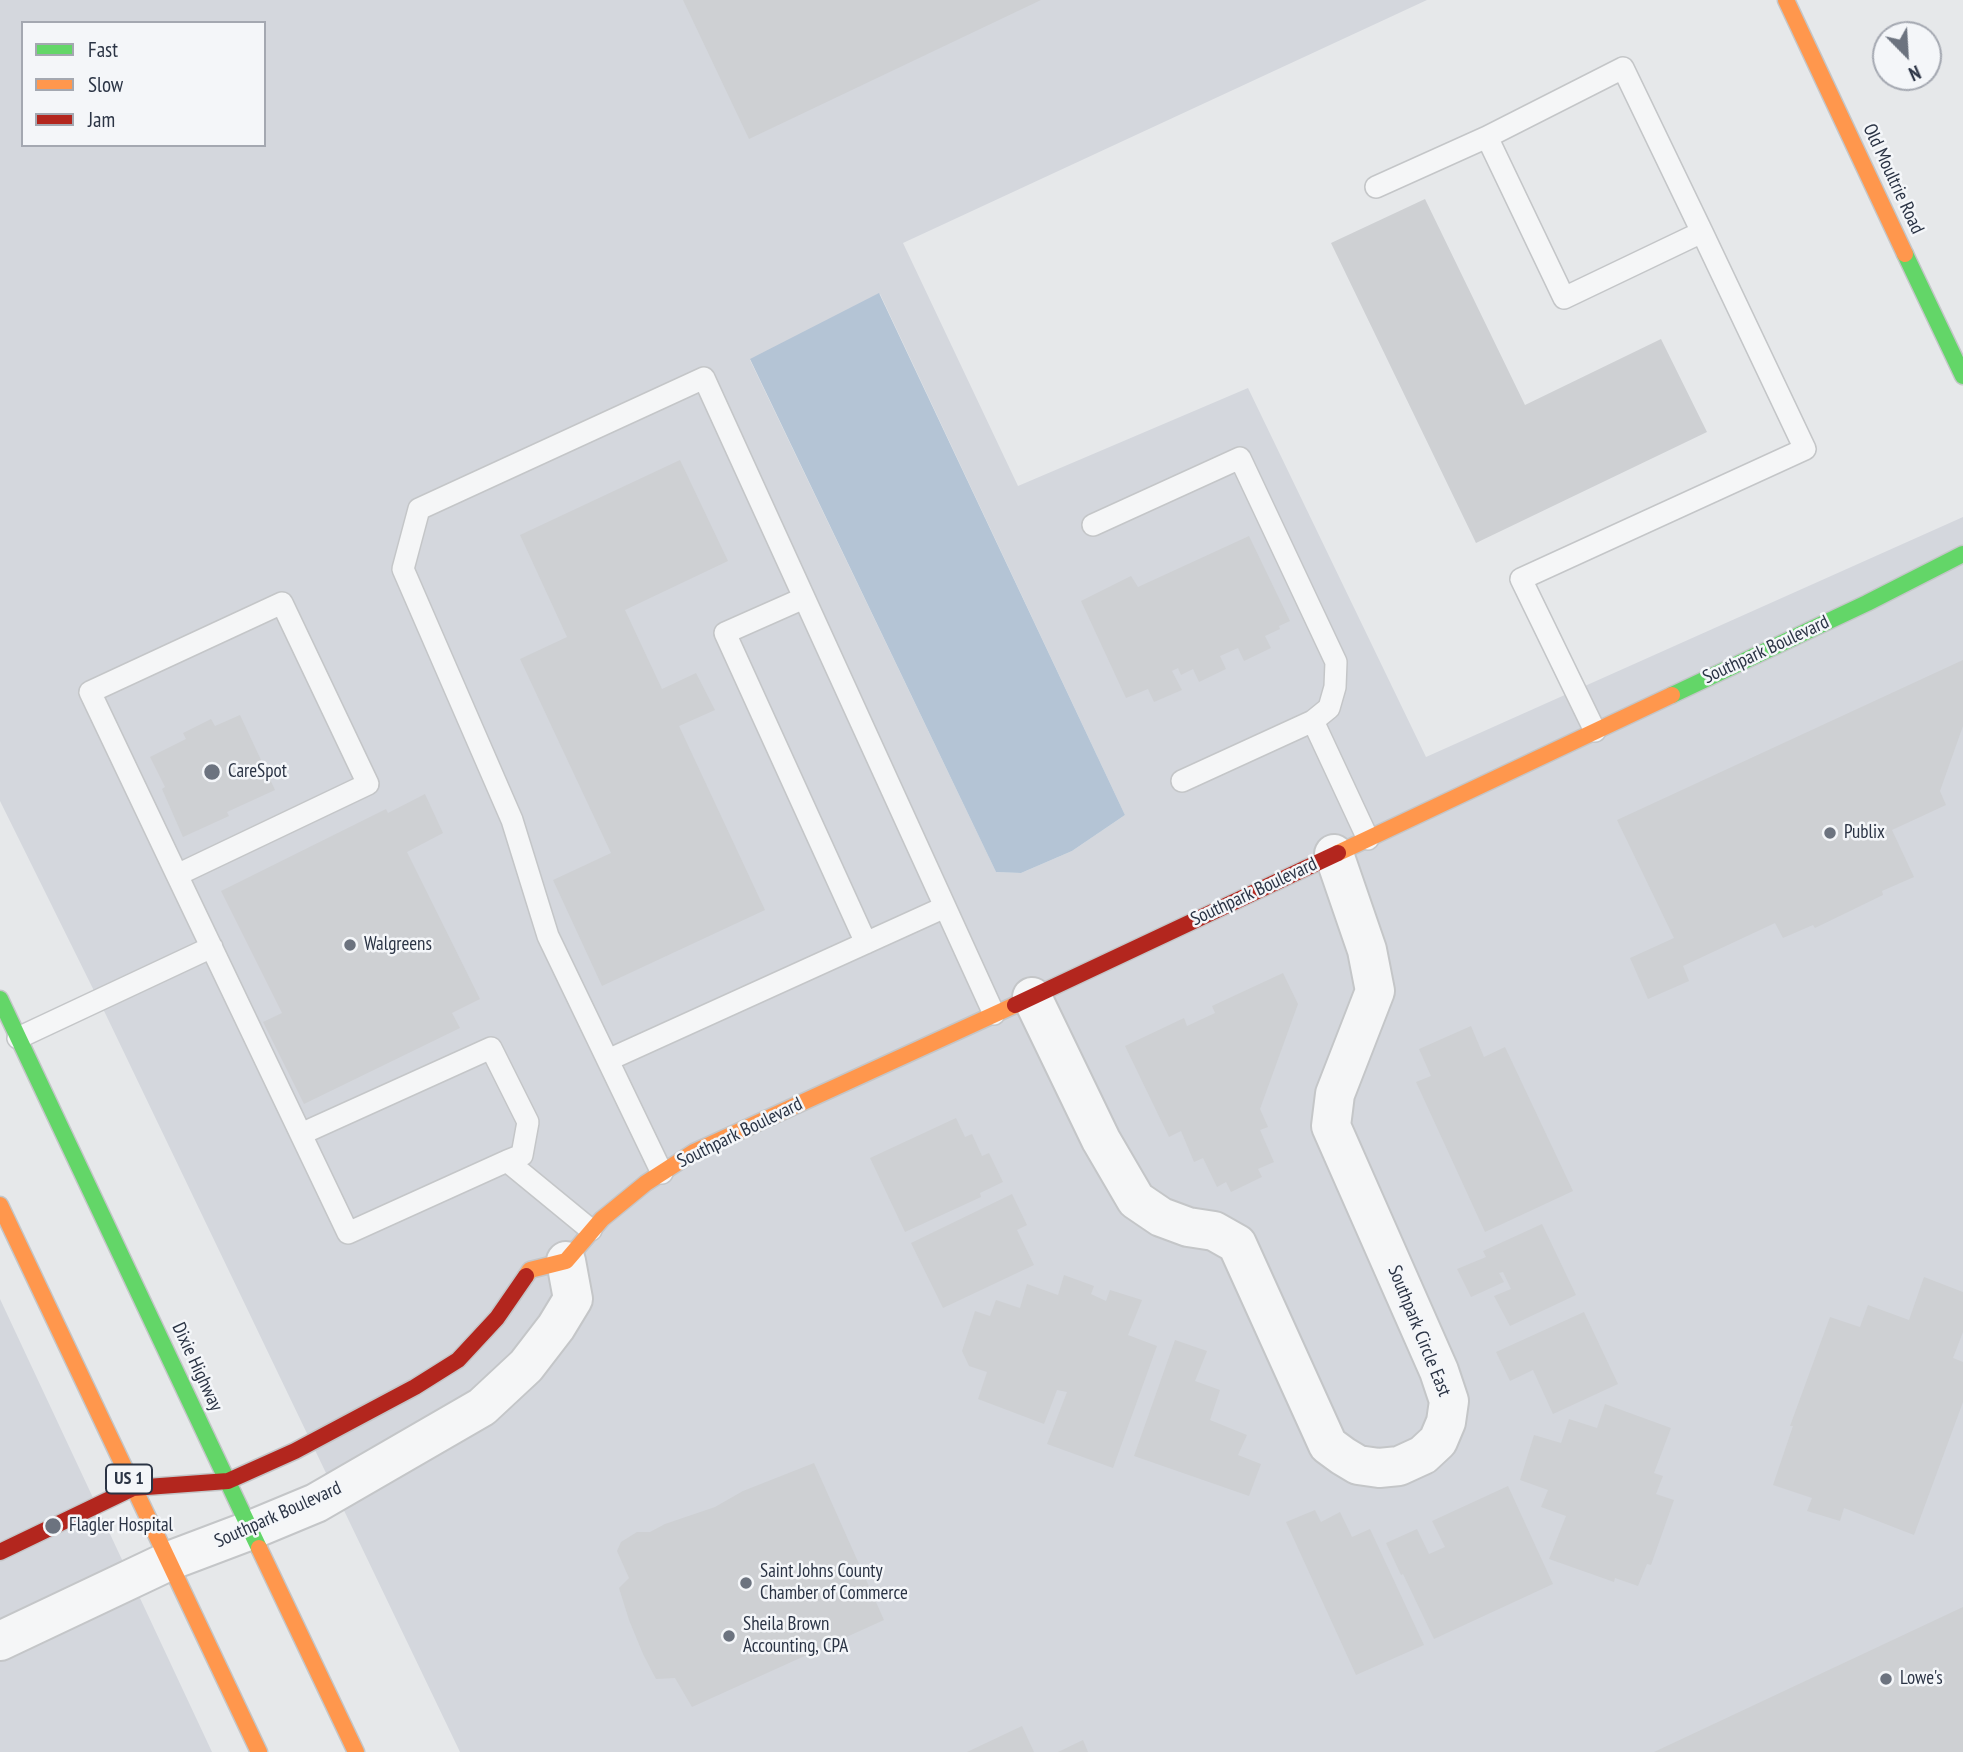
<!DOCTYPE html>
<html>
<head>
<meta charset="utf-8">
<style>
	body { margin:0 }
	#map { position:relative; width:1963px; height:1752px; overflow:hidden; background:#e6e8ea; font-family:"PT Sans Narrow",sans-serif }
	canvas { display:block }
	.legend { position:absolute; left:21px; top:21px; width:245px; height:126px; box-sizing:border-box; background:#f4f6f9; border:2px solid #a4a8b1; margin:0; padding:9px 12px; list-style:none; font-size:21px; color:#2b3445 }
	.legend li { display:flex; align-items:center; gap:14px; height:35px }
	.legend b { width:35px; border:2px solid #a4a8b1 }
	.north { position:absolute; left:1872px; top:21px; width:70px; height:70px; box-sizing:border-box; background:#f4f6f9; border:2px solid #a4a8b1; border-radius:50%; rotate:156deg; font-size:19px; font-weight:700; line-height:28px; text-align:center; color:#2b3445 }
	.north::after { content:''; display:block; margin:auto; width:24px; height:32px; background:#6c737f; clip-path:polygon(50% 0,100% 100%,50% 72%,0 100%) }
</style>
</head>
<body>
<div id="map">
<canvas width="1963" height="1752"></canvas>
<ul class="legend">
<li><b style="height:9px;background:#63d668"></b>Fast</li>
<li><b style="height:9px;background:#ff974d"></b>Slow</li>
<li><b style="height:9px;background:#b3261e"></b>Jam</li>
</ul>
<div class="north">N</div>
</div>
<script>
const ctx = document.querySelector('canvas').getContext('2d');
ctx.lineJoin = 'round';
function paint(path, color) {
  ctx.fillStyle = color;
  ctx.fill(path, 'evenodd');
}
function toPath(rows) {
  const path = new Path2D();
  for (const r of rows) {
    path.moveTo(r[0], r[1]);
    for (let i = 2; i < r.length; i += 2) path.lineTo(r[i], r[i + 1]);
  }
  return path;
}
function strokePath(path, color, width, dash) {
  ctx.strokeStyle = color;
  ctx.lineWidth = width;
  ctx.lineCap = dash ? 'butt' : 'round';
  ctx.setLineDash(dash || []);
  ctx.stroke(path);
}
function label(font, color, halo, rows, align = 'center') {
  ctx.font = font + ' "PT Sans Narrow",sans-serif';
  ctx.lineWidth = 5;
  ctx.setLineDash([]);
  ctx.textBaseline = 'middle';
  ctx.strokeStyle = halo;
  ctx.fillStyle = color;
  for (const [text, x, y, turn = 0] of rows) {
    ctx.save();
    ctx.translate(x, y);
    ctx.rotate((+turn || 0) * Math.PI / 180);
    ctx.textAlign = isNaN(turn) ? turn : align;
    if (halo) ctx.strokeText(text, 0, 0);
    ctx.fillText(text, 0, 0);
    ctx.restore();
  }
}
paint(toPath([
	[0,0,1427,0,903,243,1018,486,1248,388,1426,757,1963,517,1963,1752,460,1752,106,1015,0,801],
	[23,23,264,23,264,145,23,145],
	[880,294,1125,815,1072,851,1021,873,996,872,750,360],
	[0,1299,212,1752,0,1752]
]), '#d4d7dd');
paint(toPath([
	[879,293,1125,815,1072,851,1021,873,996,872,750,359]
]), '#b4c4d5');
paint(toPath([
	[683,0,1041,0,749,139],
	[1425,199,1525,405,1661,339,1707,432,1476,543,1331,243],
	[680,460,728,561,625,610,662,689,696,673,715,710,679,726,765,910,602,986,553,880,611,853,520,659,567,637,520,535],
	[1249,536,1290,621,1279,626,1280,629,1265,636,1271,648,1244,661,1238,648,1220,656,1226,669,1199,682,1193,669,1181,675,1178,668,1172,671,1182,690,1154,702,1148,689,1126,698,1081,601,1131,576,1138,587],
	[1963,660,1963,726,1940,791,1946,805,1892,830,1914,877,1882,891,1883,895,1815,928,1813,925,1783,938,1775,923,1683,966,1689,981,1648,999,1630,958,1674,938,1617,820],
	[240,715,275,790,227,812,229,816,183,837,162,789,165,787,150,757,186,739,183,733,211,719,215,726],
	[425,794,443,833,407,852,480,999,452,1013,460,1028,304,1104,263,1022,282,1013,221,891,386,809,388,813],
	[1283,973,1298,1004,1260,1109,1268,1127,1260,1130,1274,1162,1258,1169,1262,1177,1231,1192,1226,1182,1217,1187,1203,1158,1194,1162,1181,1131,1169,1137,1125,1046,1184,1018,1187,1026,1215,1013,1212,1006],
	[1471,1026,1484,1057,1505,1047,1573,1191,1485,1232,1416,1082,1431,1076,1419,1049],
	[956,1118,965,1137,972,1134,982,1156,989,1153,1003,1182,980,1193,981,1197,905,1232,870,1158],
	[1012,1194,1027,1225,1017,1230,1034,1265,943,1308,911,1243],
	[1542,1224,1576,1295,1510,1326,1494,1296,1511,1289,1503,1272,1499,1273,1504,1282,1471,1297,1457,1269,1486,1257,1483,1251],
	[1064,1275,1094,1286,1091,1294,1106,1301,1110,1290,1142,1300,1128,1335,1157,1346,1113,1468,1047,1444,1067,1392,1057,1390,1044,1424,978,1399,987,1372,969,1366,962,1351,975,1311,990,1316,996,1300,1020,1308,1027,1284,1058,1295],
	[1924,1277,1963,1292,1963,1332,1953,1358,1963,1362,1963,1402,1914,1535,1844,1508,1840,1521,1807,1511,1812,1498,1773,1485,1793,1426,1790,1426,1830,1317,1860,1327,1868,1305,1909,1320],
	[1584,1312,1618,1384,1553,1414,1533,1370,1510,1381,1496,1352],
	[1175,1340,1207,1351,1195,1381,1220,1390,1210,1420,1247,1435,1238,1455,1261,1464,1249,1496,1134,1456],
	[1605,1404,1671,1428,1654,1473,1663,1476,1656,1494,1674,1500,1651,1565,1647,1564,1638,1586,1615,1578,1614,1582,1549,1559,1566,1516,1541,1507,1548,1490,1520,1480,1534,1435,1561,1443,1569,1419,1597,1428],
	[814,1463,884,1620,692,1707,675,1678,656,1679,643,1654,629,1620,619,1588,629,1578,617,1551,621,1542,637,1532,650,1532,665,1524,715,1507,743,1491],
	[1508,1486,1553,1584,1434,1639,1403,1574,1401,1575,1386,1543,1417,1529,1429,1554,1445,1547,1432,1521],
	[1315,1510,1321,1522,1340,1512,1352,1537,1370,1529,1424,1645,1356,1675,1286,1522],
	[1963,1607,1963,1752,1654,1752],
	[1022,1726,1034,1752,967,1752],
	[1083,1740,1088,1752,1058,1752]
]), '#ced0d3');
const lane = toPath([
	[1376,187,1487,137],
	[1093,525,1240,458,1336,662,1335,687,1329,708,1313,721,1182,781],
	[804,598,725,633,866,943],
	[1313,721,1368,839],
	[1595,731,1521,579,1805,449,1702,232,1623,68,1487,137,1564,298,1702,232],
	[177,875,90,692,282,603,368,784,177,875,348,1233,507,1161,591,1230],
	[18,1038,212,947],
	[608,1060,945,907],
	[301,1134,491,1048,528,1122,522,1155,507,1161],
	[662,1173,548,936,512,820,403,569,419,509,704,378,994,1014]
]);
const street = toPath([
	[1032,997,1101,1140,1136,1200,1161,1217,1188,1227,1214,1231,1237,1244,1328,1445,1343,1456,1358,1465,1379,1468,1399,1466,1423,1455,1438,1441,1446,1422,1449,1401,1439,1371,1331,1126,1335,1094,1375,991,1367,950,1334,854],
	[0,1641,169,1561,251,1530,316,1503,482,1407,526,1366,556,1327,573,1299,566,1261]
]);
const fast = toPath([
	[1905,254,1963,376],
	[1672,695,1867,603,1963,554],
	[0,999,259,1548]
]);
const slow = toPath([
	[1786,0,1905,254],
	[1338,853,1672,695],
	[0,1205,259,1752],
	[526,1276,530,1270,566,1261,602,1219,646,1183,694,1152,1015,1005],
	[259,1548,356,1752]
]);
const jam = toPath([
	[1015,1005,1338,853],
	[0,1552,133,1488,228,1481,295,1451,415,1387,458,1360,497,1318,526,1276]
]);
strokePath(lane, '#c4c6c8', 24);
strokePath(street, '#c4c6c8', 42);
strokePath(fast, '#c4c6c8', 19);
strokePath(slow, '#c4c6c8', 19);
strokePath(jam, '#c4c6c8', 19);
strokePath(lane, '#f5f6f7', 21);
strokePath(street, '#f5f6f7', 38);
strokePath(fast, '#63d668', 16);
strokePath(slow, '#ff974d', 16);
strokePath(jam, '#b3261e', 16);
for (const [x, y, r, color] of [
	[212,772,9,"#6c737f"],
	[1830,833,7,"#6c737f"],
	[350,945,7,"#6c737f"],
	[53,1526,9,"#6c737f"],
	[746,1583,7,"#6c737f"],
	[729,1636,7,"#6c737f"],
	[1886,1679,7,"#6c737f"]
]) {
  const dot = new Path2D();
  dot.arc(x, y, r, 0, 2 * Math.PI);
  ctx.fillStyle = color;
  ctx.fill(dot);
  strokePath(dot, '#f4f6f9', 2.5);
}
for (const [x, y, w] of [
	[129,1479,46]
]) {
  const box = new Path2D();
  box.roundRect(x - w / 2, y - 14.5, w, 29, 5);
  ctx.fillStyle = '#f4f6f9';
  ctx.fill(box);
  strokePath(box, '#2b3445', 2);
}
label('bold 18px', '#2b3445', null, [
	["US 1",129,1479]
]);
label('19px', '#2b3445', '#f4f6f9', [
	["Old Moultrie Road",1893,179,65],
	["Southpark Boulevard",1766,650,-25],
	["Southpark Boulevard",1254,892,-25],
	["Southpark Boulevard",740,1133,-26],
	["Southpark Circle East",1419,1331,68],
	["Dixie Highway",197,1367,65],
	["Southpark Boulevard",278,1515,-24]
]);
label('19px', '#2b3445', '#f4f6f9', [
	["CareSpot",228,772],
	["Publix",1844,833],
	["Walgreens",364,945],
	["Flagler Hospital",69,1526],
	["Saint Johns County",760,1572],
	["Chamber of Commerce",760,1594],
	["Sheila Brown",743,1625],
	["Accounting, CPA",743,1647],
	["Lowe's",1900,1679]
], 'left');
</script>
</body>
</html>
